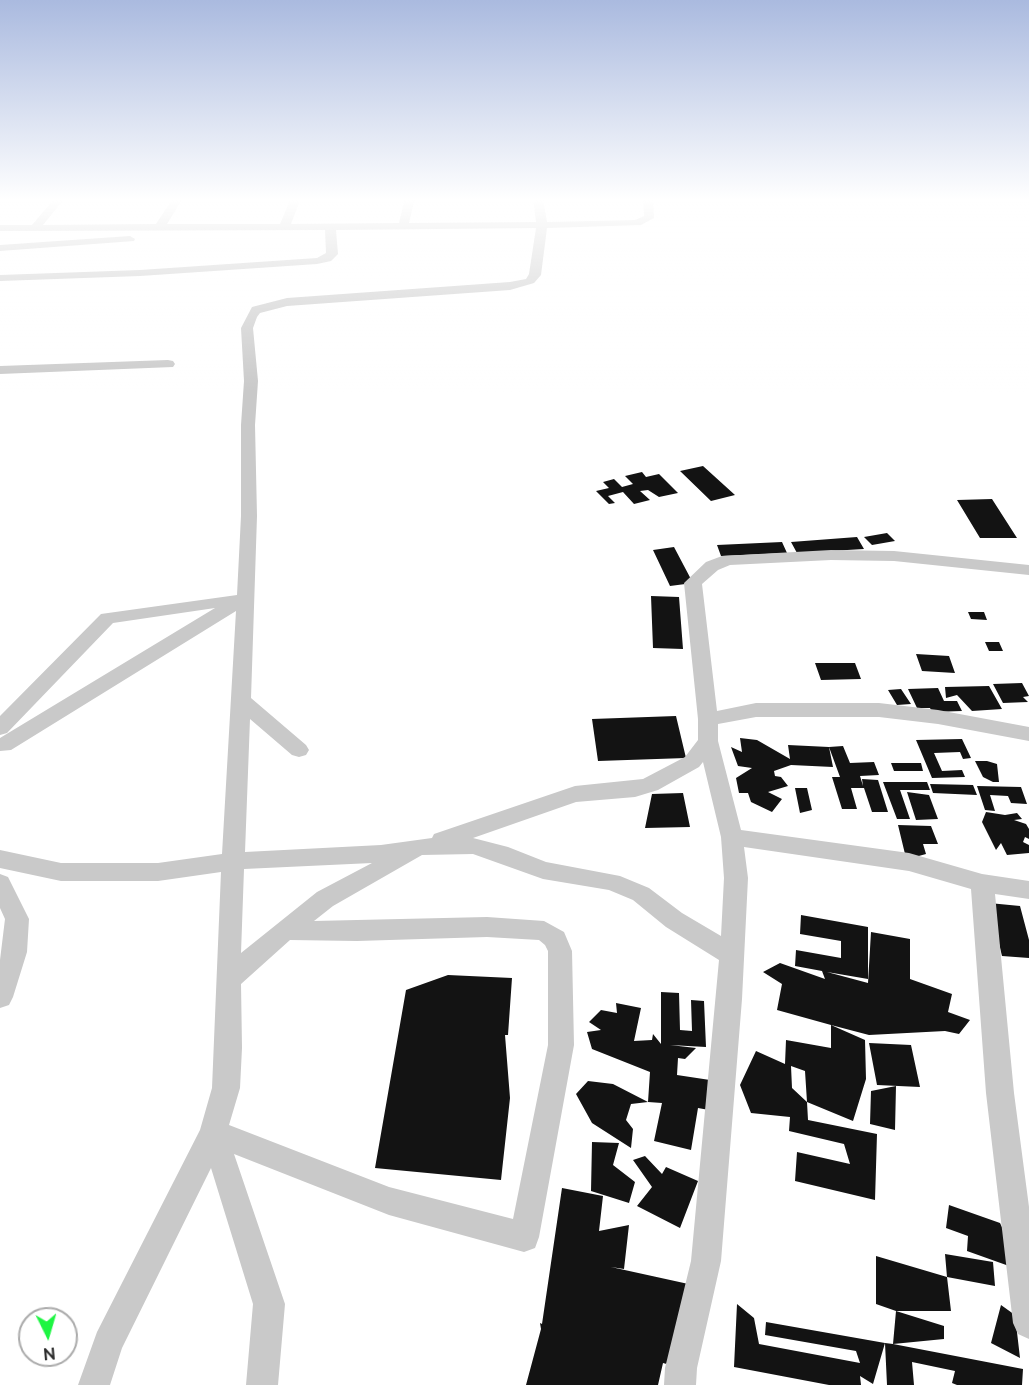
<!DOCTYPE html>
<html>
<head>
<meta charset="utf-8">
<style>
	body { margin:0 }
	#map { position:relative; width:1029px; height:1385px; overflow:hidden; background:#fff; font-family:Raleway,sans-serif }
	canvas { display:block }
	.north { position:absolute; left:18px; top:1307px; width:60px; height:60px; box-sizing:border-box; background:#fff; border:2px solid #ababab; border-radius:50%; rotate:175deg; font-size:16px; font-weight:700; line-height:24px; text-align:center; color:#2c2c2c }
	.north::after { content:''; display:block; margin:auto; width:21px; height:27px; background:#1df542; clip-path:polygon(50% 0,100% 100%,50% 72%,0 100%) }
</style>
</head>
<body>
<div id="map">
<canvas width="1029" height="1385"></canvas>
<div class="north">N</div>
</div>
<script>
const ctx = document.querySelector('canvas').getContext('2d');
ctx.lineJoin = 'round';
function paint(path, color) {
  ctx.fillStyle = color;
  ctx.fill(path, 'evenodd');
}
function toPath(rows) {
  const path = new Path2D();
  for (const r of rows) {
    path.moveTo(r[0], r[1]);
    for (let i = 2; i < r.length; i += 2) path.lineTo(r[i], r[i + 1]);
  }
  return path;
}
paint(toPath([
	[703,466,735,495,711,501,680,471],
	[642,472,646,477,659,474,678,493,659,497,648,490,640,491,650,500,634,504,623,492,608,496,615,503,609,504,596,491,609,488,603,482,614,479,622,487,633,484,625,476],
	[992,499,1017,538,980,538,957,500],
	[887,533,895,541,872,545,864,537],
	[857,537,864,549,797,553,791,542],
	[782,542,787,553,721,556,717,545],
	[674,547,693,583,670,586,653,550],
	[651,596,679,597,683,649,653,648],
	[968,612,984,612,987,620,971,619],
	[985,642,999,642,1003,651,989,651],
	[916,654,949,656,955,673,922,671],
	[815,663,855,663,861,679,821,680],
	[1022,683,1029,696,1023,697,1028,702,1003,703,993,684],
	[989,686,1002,709,972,711,957,695,946,698,945,687],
	[938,688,944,701,957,701,962,711,932,712,930,708,917,708,908,689],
	[901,689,911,704,897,705,888,690],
	[676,716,686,758,598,761,592,719],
	[740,738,757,740,790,759,788,745,829,747,833,767,791,765,774,771,775,776,781,777,788,786,768,792,782,799,772,812,751,802,748,793,739,793,736,778,752,768,738,766,731,747,742,752],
	[962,739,971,758,963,759,960,752,934,753,942,771,962,770,965,777,932,778,916,740],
	[843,746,850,763,874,762,879,775,860,776,863,786,862,779,878,780,888,812,872,812,864,788,851,788,857,809,842,809,832,777,840,777,829,747],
	[975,761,987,761,997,764,999,782,993,782,983,777],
	[891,763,921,763,923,771,894,771],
	[883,782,927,782,930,790,900,790,910,819,897,819],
	[930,784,973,785,977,795,933,793],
	[977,786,1021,787,1027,804,1011,803,1008,796,990,795,995,811,985,810],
	[795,788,807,788,812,810,800,813],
	[907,792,929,795,938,819,916,820],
	[683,793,690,827,645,828,652,794],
	[986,812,1005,815,1017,813,1022,819,1014,820,1026,824,1029,829,1029,839,1025,837,1023,842,1029,845,1029,853,1007,855,1001,843,996,850,982,822],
	[898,825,931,826,938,844,923,844,926,854,915,857,905,854],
	[989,903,1020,906,1029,940,1029,958,1002,956],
	[801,915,868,927,868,979,827,972,868,983,871,932,910,939,910,979,952,994,948,1012,970,1020,959,1034,945,1031,869,1035,831,1025,865,1040,866,1079,853,1121,807,1102,808,1120,877,1134,875,1200,795,1181,797,1152,850,1164,844,1144,789,1131,790,1117,751,1113,740,1085,756,1051,785,1064,786,1040,831,1048,831,1025,777,1010,782,984,763,972,780,963,825,979,822,971,795,966,796,950,841,958,841,941,800,934],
	[791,1066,805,1071,807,1102,792,1088],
	[448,975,512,978,508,1035,505,1035,510,1098,501,1180,375,1168,406,990],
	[661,992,679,993,680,1030,692,1031,691,1000,704,1001,706,1047,670,1045,696,1048,685,1059,678,1058,677,1075,710,1080,709,1110,698,1108,691,1150,654,1141,662,1103,648,1102,631,1104,626,1120,633,1129,631,1148,592,1123,576,1094,588,1081,613,1084,648,1102,650,1072,592,1049,587,1032,601,1030,589,1022,601,1010,617,1013,616,1003,641,1008,634,1041,652,1040,653,1034,661,1044],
	[869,1043,911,1045,920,1087,877,1085],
	[896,1086,895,1130,870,1124,871,1091],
	[592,1142,619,1143,613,1165,635,1182,629,1203,591,1191],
	[645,1156,662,1174,666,1167,698,1181,680,1228,637,1206,652,1187,633,1160],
	[562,1188,603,1196,599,1231,629,1225,624,1269,611,1267,693,1285,681,1368,663,1363,658,1385,526,1385,541,1329,540,1323,542,1324],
	[949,1205,1000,1223,1023,1271,967,1251,968,1236,946,1228],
	[945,1254,993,1262,995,1286,947,1277],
	[876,1256,947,1277,951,1311,896,1311,876,1304],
	[737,1304,754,1318,759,1344,860,1363,856,1351,765,1335,766,1322,885,1343,893,1344,896,1311,944,1326,944,1339,893,1344,1023,1369,1022,1385,957,1385,952,1383,955,1371,912,1362,914,1385,887,1385,885,1343,873,1384,860,1376,861,1385,829,1385,734,1367],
	[1001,1305,1015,1315,1020,1358,991,1343]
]), '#131313');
paint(toPath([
	[55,198,65,198,43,225,156,224,173,198,183,198,167,224,280,224,291,198,301,198,291,224,399,223,405,198,415,198,409,223,536,222,533,198,543,198,547,222,635,220,644,216,643,198,653,198,654,218,641,225,547,228,541,275,534,283,510,290,287,306,260,313,257,317,253,328,258,381,255,425,257,516,251,698,306,745,309,750,306,755,299,757,292,755,250,719,245,852,381,845,432,838,434,834,575,786,643,779,685,757,698,740,698,719,684,583,706,562,722,556,831,550,894,551,1029,565,1029,575,894,561,831,560,730,565,718,570,702,584,717,711,756,703,879,703,938,710,1029,727,1029,741,938,724,879,717,756,717,718,724,718,741,741,830,909,853,982,874,1029,881,1029,899,995,894,1014,1093,1029,1207,1029,1339,1018,1334,1013,1323,986,1093,971,889,909,871,744,847,748,878,742,999,721,1261,697,1368,696,1385,664,1385,665,1368,691,1261,719,960,666,927,633,900,609,890,543,879,473,854,422,855,333,906,314,921,487,917,544,921,564,932,572,951,574,1045,539,1237,535,1248,524,1252,389,1215,234,1154,285,1304,278,1385,246,1385,253,1304,211,1168,122,1348,110,1385,78,1385,97,1332,200,1130,212,1088,221,872,158,881,61,881,0,868,0,850,61,863,158,863,222,854,236,611,11,750,0,751,0,738,215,608,113,623,7,733,0,735,0,716,101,614,237,595,241,516,241,425,244,381,241,328,252,307,287,298,510,282,526,279,529,274,536,228,336,230,338,254,331,261,317,264,140,276,0,281,0,275,140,270,317,258,326,253,325,230,0,231,0,225,32,225,55,198],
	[703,762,721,837,724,878,721,936,682,913,649,888,620,876,546,862,508,847,473,838,576,802,635,797,658,790,699,767,703,762],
	[372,863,317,892,241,953,244,869,372,863],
	[487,937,539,940,545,945,548,951,548,1045,513,1219,389,1187,229,1125,240,1088,242,1048,241,984,290,940,357,941,487,937],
	[130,236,135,239,134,241,0,251,0,245,130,236],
	[168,360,173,361,175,364,173,367,0,374,0,366,168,360],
	[0,874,8,877,29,919,27,952,13,997,9,1005,0,1008,0,960,5,919,0,908,0,874]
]), '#c9c9c9');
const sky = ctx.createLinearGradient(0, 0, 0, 392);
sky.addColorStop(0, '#aabadf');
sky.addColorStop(0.51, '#fff');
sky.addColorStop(1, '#ffffff00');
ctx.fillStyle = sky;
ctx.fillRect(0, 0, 1029, 392);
</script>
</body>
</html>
